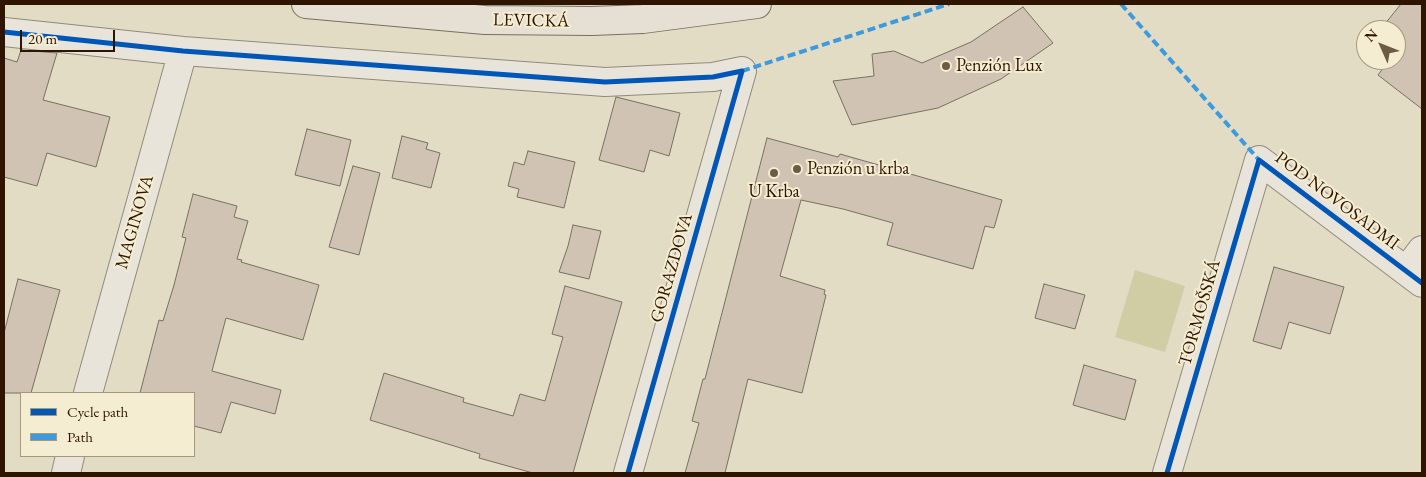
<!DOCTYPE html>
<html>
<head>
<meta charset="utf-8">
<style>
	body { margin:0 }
	#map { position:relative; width:1426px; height:477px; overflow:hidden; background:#e2dcc5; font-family:"EB Garamond",serif }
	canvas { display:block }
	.frame { position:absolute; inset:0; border:5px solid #2f1500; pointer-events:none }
	.legend { position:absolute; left:20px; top:392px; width:175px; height:65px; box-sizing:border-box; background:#f5edd1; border:1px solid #a6977d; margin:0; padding:6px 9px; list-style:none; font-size:15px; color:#2f1500 }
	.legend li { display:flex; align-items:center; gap:10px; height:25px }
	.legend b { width:25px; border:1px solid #a6977d }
	.north { position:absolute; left:1356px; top:20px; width:50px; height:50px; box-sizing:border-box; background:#f5edd1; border:1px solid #a6977d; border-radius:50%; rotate:314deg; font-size:14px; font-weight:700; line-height:20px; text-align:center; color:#2f1500 }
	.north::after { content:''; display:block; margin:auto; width:18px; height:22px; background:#6e5b45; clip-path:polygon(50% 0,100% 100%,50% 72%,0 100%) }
	.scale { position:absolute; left:20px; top:30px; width:95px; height:22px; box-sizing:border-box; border:2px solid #2f1500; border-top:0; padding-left:6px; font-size:15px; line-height:18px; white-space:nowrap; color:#2f1500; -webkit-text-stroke:4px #f5edd1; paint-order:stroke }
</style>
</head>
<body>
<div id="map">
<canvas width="1426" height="477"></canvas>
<div class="frame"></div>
<ul class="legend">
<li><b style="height:6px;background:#0057b8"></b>Cycle path</li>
<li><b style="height:6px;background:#3d9adc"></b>Path</li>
</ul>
<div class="north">N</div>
<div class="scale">20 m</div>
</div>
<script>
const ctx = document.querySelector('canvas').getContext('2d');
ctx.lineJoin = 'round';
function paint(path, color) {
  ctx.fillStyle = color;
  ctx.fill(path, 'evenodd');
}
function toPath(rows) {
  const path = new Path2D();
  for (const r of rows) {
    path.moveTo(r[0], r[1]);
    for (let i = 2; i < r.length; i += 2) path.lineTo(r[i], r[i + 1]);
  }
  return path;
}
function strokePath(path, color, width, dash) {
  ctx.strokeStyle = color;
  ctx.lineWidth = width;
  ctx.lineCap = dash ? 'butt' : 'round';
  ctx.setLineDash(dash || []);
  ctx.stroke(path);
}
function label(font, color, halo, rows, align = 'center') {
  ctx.font = font + ' "EB Garamond",serif';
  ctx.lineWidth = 4;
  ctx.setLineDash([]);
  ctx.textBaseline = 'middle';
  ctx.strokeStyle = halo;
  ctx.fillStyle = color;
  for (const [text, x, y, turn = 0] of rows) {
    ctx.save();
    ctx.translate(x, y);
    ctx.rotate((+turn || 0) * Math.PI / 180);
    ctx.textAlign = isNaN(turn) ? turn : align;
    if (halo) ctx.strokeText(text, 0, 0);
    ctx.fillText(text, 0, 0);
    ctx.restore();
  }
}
paint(toPath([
	[1135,270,1185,286,1165,352,1115,337]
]), '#d0cda4');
const building = toPath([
	[1401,4,1422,4,1422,109,1378,75,1387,63,1383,60,1396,60,1396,30,1380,30,1401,4],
	[1023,7,1053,43,1001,79,938,108,852,125,833,81,874,76,872,54,894,51,922,63,971,42,1023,7],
	[21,50,57,53,43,100,110,117,96,167,47,153,37,186,4,177,4,58,17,62,21,50],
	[616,97,680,113,669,156,650,150,644,172,599,160,616,97],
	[307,129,351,140,340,186,295,175,307,129],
	[402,136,428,143,426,149,440,153,431,188,392,178,402,136],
	[767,138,838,157,840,154,1002,200,994,228,985,226,973,269,887,245,893,223,843,209,801,200,780,276,825,290,824,294,826,295,802,393,748,379,725,473,685,473,699,423,692,421,703,379,705,379,767,138],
	[528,151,575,162,564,208,517,197,519,189,508,186,514,162,524,165,528,151],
	[353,166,380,173,359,255,329,247,353,166],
	[193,194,237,206,234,217,248,221,237,259,242,260,241,262,319,285,303,340,226,318,212,371,281,390,275,414,231,402,221,433,194,426,194,393,140,393,159,320,163,321,174,285,186,238,182,237,193,194],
	[573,225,601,231,589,279,559,272,568,246,573,225],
	[1274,267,1344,287,1330,334,1289,322,1281,349,1253,341,1274,267],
	[18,279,60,290,31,393,4,393,4,333,18,279],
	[1044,284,1085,295,1075,329,1035,318,1044,284],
	[565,286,622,302,573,473,533,473,479,458,480,454,370,420,384,373,464,398,463,402,513,416,520,394,545,401,563,337,552,334,565,286],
	[1084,365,1136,380,1125,420,1073,405,1084,365]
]);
paint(building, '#d0c3b3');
strokePath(building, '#777061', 1);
const minor = toPath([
	[4,32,183,51,605,82,713,77,742,71,628,473],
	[1406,271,1422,250],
	[88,393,183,51],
	[66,473,70,456],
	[1167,473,1259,160,1422,283]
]);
const major = toPath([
	[306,4,485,20,592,21,643,19,757,4]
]);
strokePath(minor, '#918a7b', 30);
strokePath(major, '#777061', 30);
strokePath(minor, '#e8e4d9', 28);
strokePath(major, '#e5e0d3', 28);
strokePath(toPath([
	[1121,4,1259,160],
	[742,71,949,4]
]), '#3d9adc', 4, [8, 4]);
strokePath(toPath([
	[4,32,183,51,605,82,713,77,742,71,628,473],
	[1167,473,1259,160,1422,283]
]), '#0057b8', 5);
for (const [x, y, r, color] of [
	[946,66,5,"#6e5b45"],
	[797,169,5,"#6e5b45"],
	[774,173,5,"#6e5b45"]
]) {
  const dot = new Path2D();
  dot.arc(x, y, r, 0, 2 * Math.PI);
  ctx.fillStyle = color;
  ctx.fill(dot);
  strokePath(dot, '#f5edd1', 2);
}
label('18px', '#2f1500', '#f5edd1', [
	["LEVICKÁ",531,21,1],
	["POD NOVOSADMI",1337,201,37],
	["MAGINOVA",135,222,-74],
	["GORAZDOVA",672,268,-74],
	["TORMOŠSKÁ",1200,313,-74]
]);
label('18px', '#2f1500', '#f5edd1', [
	["Penzión Lux",956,66],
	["Penzión u krba",807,169],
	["U Krba",774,192,"center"]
], 'left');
</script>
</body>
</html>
